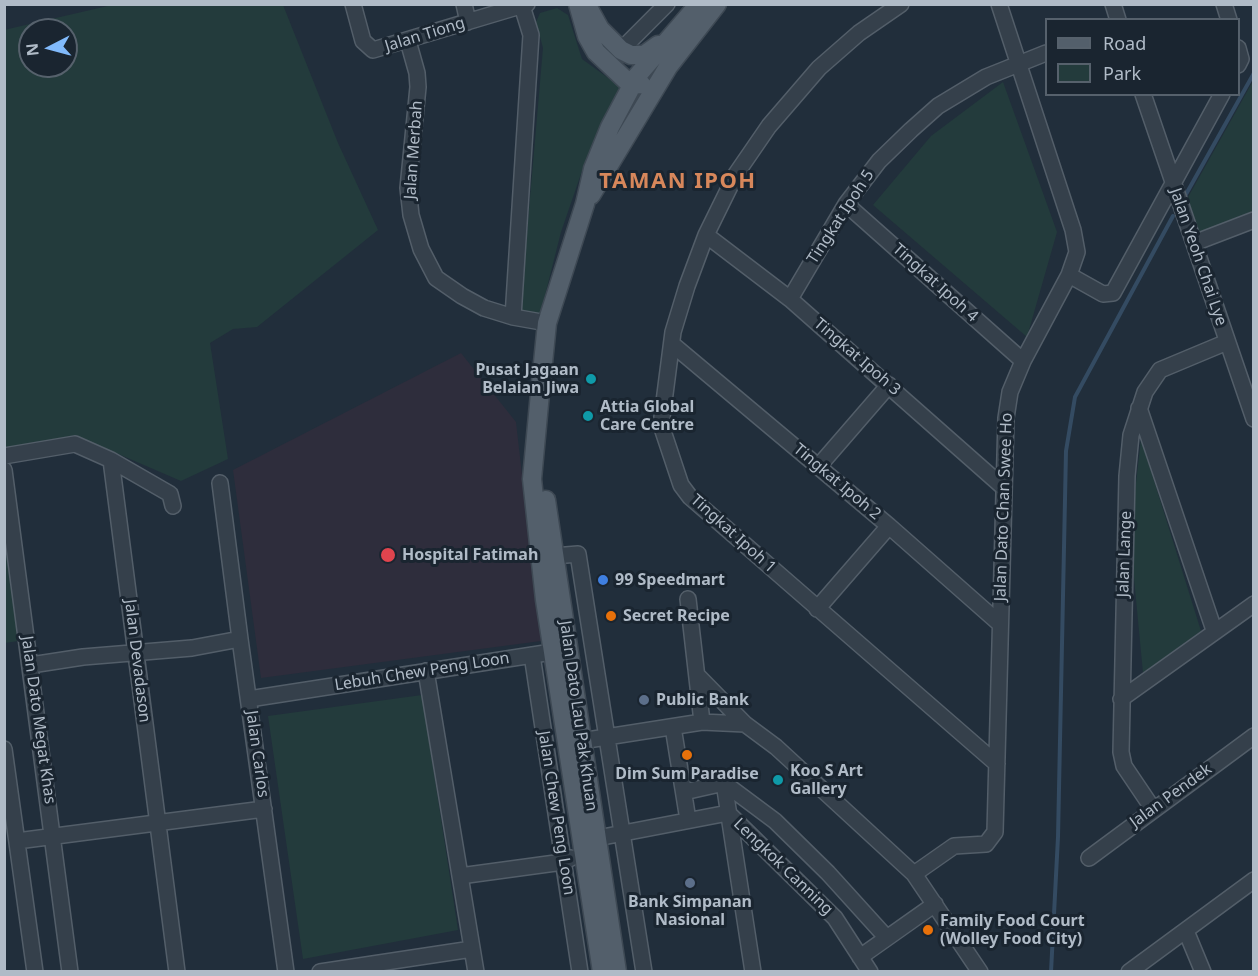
<!DOCTYPE html>
<html>
<head>
<meta charset="utf-8">
<style>
	body { margin:0 }
	#map { position:relative; width:1258px; height:976px; overflow:hidden; background:#212e3b; font-family:"Noto Sans",sans-serif }
	canvas { display:block }
	.frame { position:absolute; inset:0; border:6px solid #b0bbc7; pointer-events:none }
	.legend { position:absolute; left:1045px; top:18px; width:195px; height:78px; box-sizing:border-box; background:#1a2530; border:2px solid #56616c; margin:0; padding:8px 10px; list-style:none; font-size:18px; color:#b0bbc7 }
	.legend li { display:flex; align-items:center; gap:12px; height:30px }
	.legend b { width:30px; border:2px solid #56616c }
	.north { position:absolute; left:18px; top:18px; width:60px; height:60px; box-sizing:border-box; background:#1a2530; border:2px solid #56616c; border-radius:50%; rotate:264deg; font-size:16px; font-weight:700; line-height:24px; text-align:center; color:#b0bbc7 }
	.north::after { content:''; display:block; margin:auto; width:21px; height:27px; background:#81bafb; clip-path:polygon(50% 0,100% 100%,50% 72%,0 100%) }
</style>
</head>
<body>
<div id="map">
<canvas width="1258" height="976"></canvas>
<div class="frame"></div>
<ul class="legend">
<li><b style="height:8px;background:#535f6b"></b>Road</li>
<li><b style="height:16px;background:#233b3c"></b>Park</li>
</ul>
<div class="north">N</div>
</div>
<script>
const ctx = document.querySelector('canvas').getContext('2d');
ctx.lineJoin = 'round';
function paint(path, color) {
  ctx.fillStyle = color;
  ctx.fill(path, 'evenodd');
}
function toPath(rows) {
  const path = new Path2D();
  for (const r of rows) {
    path.moveTo(r[0], r[1]);
    for (let i = 2; i < r.length; i += 2) path.lineTo(r[i], r[i + 1]);
  }
  return path;
}
function strokePath(path, color, width, dash) {
  ctx.strokeStyle = color;
  ctx.lineWidth = width;
  ctx.lineCap = dash ? 'butt' : 'round';
  ctx.setLineDash(dash || []);
  ctx.stroke(path);
}
function label(font, color, halo, rows, align = 'center') {
  ctx.font = font + ' "Noto Sans",sans-serif';
  ctx.lineWidth = 6;
  ctx.setLineDash([]);
  ctx.textBaseline = 'middle';
  ctx.strokeStyle = halo;
  ctx.fillStyle = color;
  for (const [text, x, y, turn = 0] of rows) {
    ctx.save();
    ctx.translate(x, y);
    ctx.rotate((+turn || 0) * Math.PI / 180);
    ctx.textAlign = isNaN(turn) ? turn : align;
    if (halo) ctx.strokeText(text, 0, 0);
    ctx.fillText(text, 0, 0);
    ctx.restore();
  }
}
paint(toPath([
	[461,353,516,422,541,641,261,678,233,470]
]), '#2e2d3c');
paint(toPath([
	[112,5,283,5,338,143,378,230,257,327,233,329,210,343,228,459,181,481,79,437,5,448,4,30],
	[30,30,66,30,66,66,30,66],
	[557,8,568,15,582,59,622,88,582,171,561,232,540,315,520,313,543,48,536,22,540,13],
	[1253,81,1253,211,1198,233,1187,199],
	[1003,82,1057,232,1027,337,873,205,931,136],
	[1141,439,1201,631,1143,673,1130,536],
	[4,501,18,641,5,643,4,643],
	[422,695,458,930,303,959,268,716]
]), '#233b3c');
strokePath(toPath([
	[1185,196,1254,73],
	[1051,972,1058,837,1066,451,1075,397,1173,216]
]), '#344b62', 4);
const minor = toPath([
	[353,4,363,41,373,50,527,4],
	[464,4,468,22],
	[901,4,859,33,819,68,769,126,736,174,706,235,687,286,673,332,661,425,681,485,690,497,997,764],
	[1113,4,1118,20],
	[1224,4,1229,20],
	[408,41,417,73,418,87,408,188,411,215,421,249,436,278,462,296,484,308,513,317,547,323],
	[1238,48,1241,59,1238,65],
	[621,50,667,4],
	[1143,94,1254,419],
	[846,204,1023,361],
	[706,235,790,299,1003,487],
	[1194,243,1254,220],
	[1069,275,1103,294,1113,293,1222,94],
	[790,299,846,204,879,161,911,130,938,106,986,77,1046,53],
	[513,317,531,35,522,6],
	[672,344,889,526,999,623],
	[1139,408,1214,630],
	[4,456,75,444,111,460,177,972],
	[111,460,170,494,173,506],
	[818,467,889,385],
	[4,470,70,972],
	[220,483,240,639],
	[554,556,578,554,644,972],
	[688,599,702,722],
	[817,609,889,526],
	[532,655,580,972],
	[31,665,83,657,192,648,240,639,286,972],
	[426,671,476,972],
	[697,675,745,724],
	[249,699,552,652,560,643],
	[1121,699,1254,604],
	[673,727,688,820],
	[572,739,581,741,702,722,745,724,776,747,914,874,980,972],
	[4,749,35,972],
	[724,783,753,972],
	[684,792,724,783,775,821,828,873,886,937],
	[1153,809,1124,766,1121,752,1127,476,1131,435,1145,392,1160,370,1227,342],
	[728,813,835,918,870,972],
	[587,840,728,813],
	[17,841,264,809],
	[1089,858,1254,736],
	[914,874,954,846,986,844,995,832,1006,418,1010,392,1023,361,1069,275,1077,252,1073,230,999,4],
	[460,876,563,862,571,858],
	[1186,931,1203,972],
	[860,957,935,904],
	[320,972,472,949],
	[1129,972,1254,880]
]);
const major = toPath([
	[578,4,587,36,596,52,631,85,641,84],
	[589,9,600,29,621,50,631,55,644,55,658,45],
	[591,195,668,67,717,4],
	[546,500,617,972],
	[602,972,545,600,532,479,540,393,547,323,585,204,593,169,610,127,637,76,699,4]
]);
strokePath(minor, '#535e69', 18);
strokePath(major, '#3e4954', 21);
strokePath(minor, '#35404b', 15);
strokePath(major, '#535f6b', 18);
for (const [x, y, r, color] of [
	[591,379,6,"#0f9aa8"],
	[588,416,6,"#0f9aa8"],
	[388,555,8,"#e0444e"],
	[603,580,6,"#3f7fe0"],
	[611,616,6,"#e8710a"],
	[644,700,6,"#5c6f8a"],
	[687,755,6,"#e8710a"],
	[778,780,6,"#0f9aa8"],
	[690,883,6,"#5c6f8a"],
	[928,930,6,"#e8710a"]
]) {
  const dot = new Path2D();
  dot.arc(x, y, r, 0, 2 * Math.PI);
  ctx.fillStyle = color;
  ctx.fill(dot);
  strokePath(dot, '#1a2530', 2);
}
label('16px', '#b0bbc7', '#1a2530', [
	["Jalan Tiong",425,35,-17],
	["Jalan Merbah",414,150,-86],
	["Tingkat Ipoh 5",841,217,-57],
	["Jalan Yeoh Chai Lye",1198,257,71],
	["Tingkat Ipoh 4",935,283,42],
	["Tingkat Ipoh 3",857,357,41],
	["Tingkat Ipoh 2",837,482,40],
	["Jalan Dato Chan Swee Ho",1004,507,-88],
	["Tingkat Ipoh 1",733,534,42],
	["Jalan Lange",1125,554,-88],
	["Jalan Devadason",137,661,83],
	["Lebuh Chew Peng Loon",422,672,-9],
	["Jalan Dato Lau Pak Khuan",578,716,82],
	["Jalan Dato Megat Khas",38,720,82],
	["Jalan Carlos",257,754,82],
	["Jalan Pendek",1171,796,-36],
	["Jalan Chew Peng Loon",556,813,81],
	["Lengkok Canning",783,867,44]
]);
label('bold 16px', '#b0bbc7', '#1a2530', [
	["Pusat Jagaan",579,370,"right"],
	["Belaian Jiwa",579,388,"right"],
	["Attia Global",600,407],
	["Care Centre",600,425],
	["Hospital Fatimah",402,555],
	["99 Speedmart",615,580],
	["Secret Recipe",623,616],
	["Public Bank",656,700],
	["Koo S Art",790,771],
	["Gallery",790,789],
	["Dim Sum Paradise",687,774,"center"],
	["Bank Simpanan",690,902,"center"],
	["Nasional",690,920,"center"],
	["Family Food Court",940,921],
	["(Wolley Food City)",940,939]
], 'left');
ctx.letterSpacing = '1.5px';
label('bold 22px', '#d7875b', '#1a2530', [
	["TAMAN IPOH",678,182]
]);
ctx.letterSpacing = '0px';
</script>
</body>
</html>
